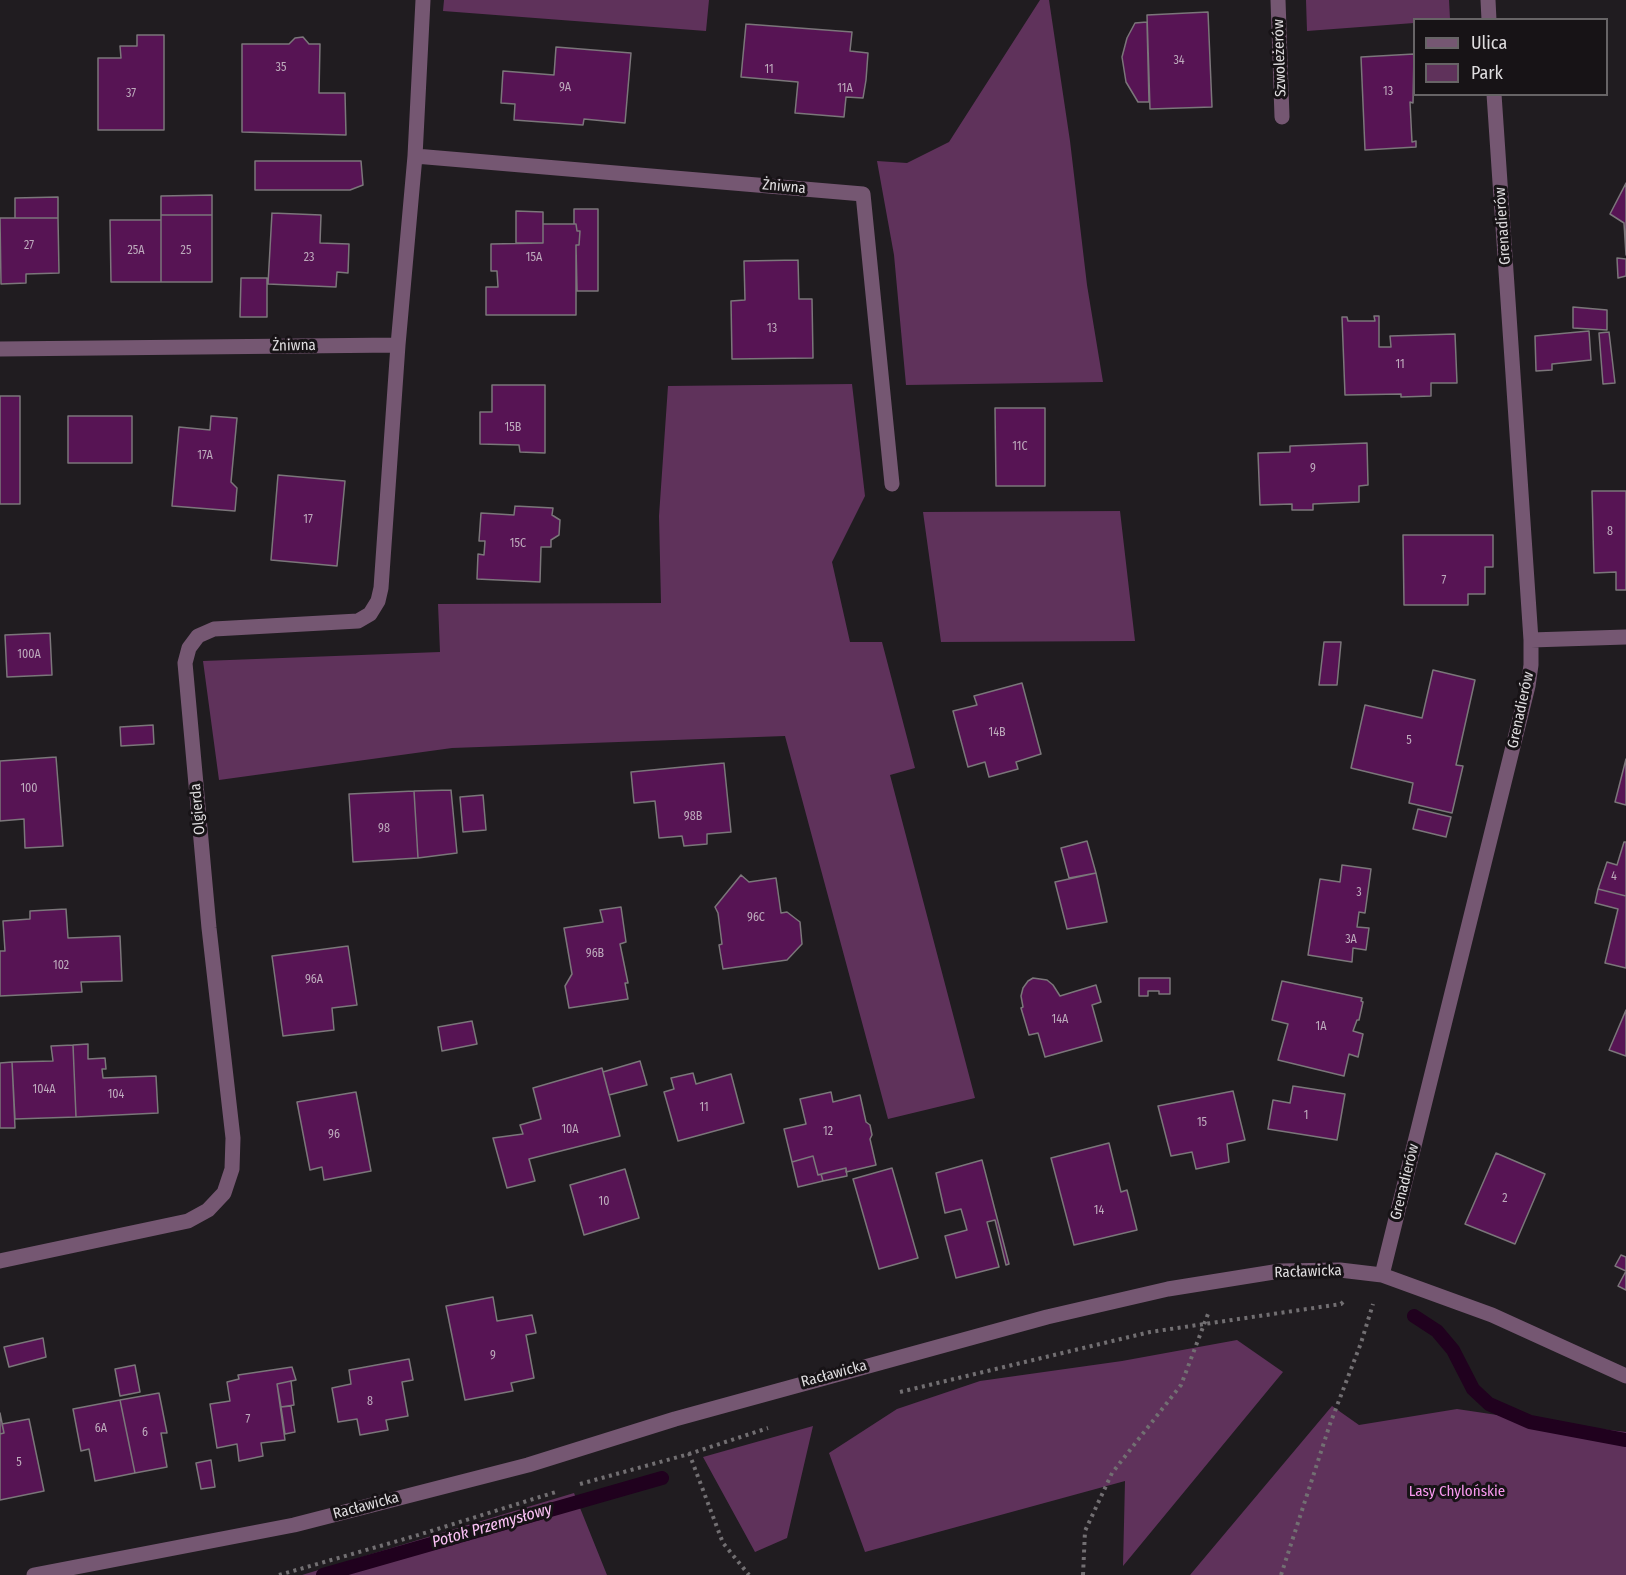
<!DOCTYPE html>
<html>
<head>
<meta charset="utf-8">
<style>
	body { margin:0 }
	#map { position:relative; width:1626px; height:1575px; overflow:hidden; background:#201c20; font-family:"Fira Sans Condensed",sans-serif }
	canvas { display:block }
	.legend { position:absolute; left:1413px; top:18px; width:195px; height:78px; box-sizing:border-box; background:#171316; border:2px solid #676466; margin:0; padding:8px 10px; list-style:none; font-size:18px; color:#dfdddf }
	.legend li { display:flex; align-items:center; gap:12px; height:30px }
	.legend b { width:30px; border:2px solid #676466 }
</style>
</head>
<body>
<div id="map">
<canvas width="1626" height="1575"></canvas>
<ul class="legend">
<li><b style="height:8px;background:#755772"></b>Ulica</li>
<li><b style="height:16px;background:#5f325b"></b>Park</li>
</ul>
</div>
<script>
const ctx = document.querySelector('canvas').getContext('2d');
ctx.lineJoin = 'round';
function paint(path, color) {
  ctx.fillStyle = color;
  ctx.fill(path, 'evenodd');
}
function toPath(rows) {
  const path = new Path2D();
  for (const r of rows) {
    path.moveTo(r[0], r[1]);
    for (let i = 2; i < r.length; i += 2) path.lineTo(r[i], r[i + 1]);
  }
  return path;
}
function strokePath(path, color, width, dash) {
  ctx.strokeStyle = color;
  ctx.lineWidth = width;
  ctx.lineCap = dash ? 'butt' : 'round';
  ctx.setLineDash(dash || []);
  ctx.stroke(path);
}
function label(font, color, halo, rows, align = 'center') {
  ctx.font = font + ' "Fira Sans Condensed",sans-serif';
  ctx.lineWidth = 6;
  ctx.setLineDash([]);
  ctx.textBaseline = 'middle';
  ctx.strokeStyle = halo;
  ctx.fillStyle = color;
  for (const [text, x, y, turn = 0] of rows) {
    ctx.save();
    ctx.translate(x, y);
    ctx.rotate((+turn || 0) * Math.PI / 180);
    ctx.textAlign = isNaN(turn) ? turn : align;
    if (halo) ctx.strokeText(text, 0, 0);
    ctx.fillText(text, 0, 0);
    ctx.restore();
  }
}
paint(toPath([
	[444,0,709,0,706,31,443,11],
	[1040,0,1049,0,1070,141,1087,285,1103,382,906,385,894,255,877,161,907,163,949,142],
	[1306,0,1449,0,1450,19,1414,20,1414,23,1307,31],
	[852,384,865,496,832,562,850,642,882,642,915,768,890,775,975,1098,888,1119,785,736,452,748,219,780,203,661,440,652,438,604,661,603,659,516,668,386],
	[1120,511,1135,641,941,642,923,512],
	[1237,1340,1283,1372,1123,1566,1125,1481,865,1552,829,1453,897,1409,980,1381,1122,1361],
	[1332,1406,1359,1425,1457,1409,1551,1423,1626,1432,1626,1575,1190,1575],
	[813,1426,787,1538,755,1552,703,1457],
	[574,1493,607,1575,302,1575]
]), '#5f325b');
strokePath(toPath([
	[1414,1316,1437,1331,1453,1350,1473,1389,1489,1404,1530,1422,1626,1440],
	[323,1575,662,1478]
]), '#20011e', 14);
const building = toPath([
	[1208,12,1212,107,1150,109,1147,15,1208,12],
	[1147,22,1149,102,1138,102,1126,82,1122,57,1127,38,1135,23,1147,22],
	[746,24,852,32,850,51,868,53,866,80,863,98,846,97,844,117,795,113,798,82,741,77,746,24],
	[137,35,164,35,164,130,98,130,98,58,121,58,120,46,137,46,137,35],
	[303,37,309,44,320,44,319,93,345,93,346,135,242,132,242,44,289,44,295,38,303,37],
	[556,47,631,53,625,123,584,119,583,125,514,120,515,104,501,103,503,71,554,75,556,47],
	[1414,54,1413,103,1410,102,1412,142,1416,141,1416,147,1365,150,1361,57,1414,54],
	[255,161,361,161,363,185,350,190,255,190,255,161],
	[1626,183,1626,255,1624,223,1610,214,1626,183],
	[212,195,212,215,161,215,161,196,212,195],
	[58,197,58,218,15,218,15,198,58,197],
	[574,209,598,209,598,291,577,291,576,245,579,245,580,231,577,231,576,224,574,224,574,209],
	[516,211,543,212,543,243,516,243,516,211],
	[272,213,321,215,320,243,349,244,348,273,337,272,336,287,268,284,272,213],
	[161,215,212,215,212,282,161,282,161,215],
	[0,218,58,218,59,273,26,274,26,283,1,284,0,218],
	[110,220,161,220,161,282,111,282,110,220],
	[543,224,576,224,577,231,580,231,579,245,576,245,576,315,486,315,486,287,498,287,497,271,491,271,491,244,543,243,543,224],
	[1617,258,1626,259,1626,276,1618,278,1617,258],
	[798,260,799,299,812,299,813,358,732,359,731,301,745,300,744,261,798,260],
	[241,278,267,278,267,317,240,317,241,278],
	[1573,307,1607,310,1607,330,1573,328,1573,307],
	[1374,316,1379,316,1379,347,1391,347,1390,336,1455,334,1457,383,1431,383,1431,396,1401,397,1401,394,1345,395,1342,317,1347,317,1348,321,1375,321,1374,316],
	[1589,331,1591,360,1552,364,1552,370,1536,371,1535,336,1589,331],
	[1609,332,1615,383,1603,384,1599,333,1609,332],
	[492,385,545,385,545,453,520,452,519,445,480,444,480,412,492,412,492,385],
	[0,396,20,396,20,504,0,504,0,396],
	[995,408,1045,408,1045,486,996,486,995,408],
	[68,416,132,416,132,463,68,463,68,416],
	[211,416,237,418,231,482,237,488,235,511,172,506,179,427,210,430,211,416],
	[1367,443,1368,485,1359,486,1359,502,1313,504,1313,510,1292,510,1292,504,1260,505,1258,453,1290,452,1290,446,1367,443],
	[278,475,345,481,337,566,271,560,278,475],
	[1592,491,1626,491,1626,590,1616,590,1616,572,1594,573,1592,491],
	[515,506,553,508,552,515,560,520,559,535,551,540,551,547,541,547,540,582,477,579,478,554,484,555,485,541,479,541,481,513,514,515,515,506],
	[1403,535,1493,535,1493,567,1485,567,1485,594,1468,594,1468,605,1404,605,1403,535],
	[50,633,52,675,7,677,5,635,50,633],
	[1324,642,1341,642,1337,685,1319,685,1324,642],
	[1433,670,1475,680,1456,765,1463,766,1452,813,1409,803,1413,783,1351,768,1365,705,1422,718,1433,670],
	[1022,683,1041,754,1016,762,1018,769,989,777,985,762,968,767,953,711,977,705,974,696,1022,683],
	[153,725,154,744,121,746,120,727,153,725],
	[56,757,63,846,25,848,24,819,0,821,0,761,56,757],
	[1626,759,1626,805,1615,802,1626,759],
	[724,763,731,832,707,834,707,844,684,846,682,836,659,838,655,801,634,803,631,772,724,763],
	[451,790,457,853,418,858,414,791,451,790],
	[414,791,418,858,353,862,349,794,414,791],
	[483,795,486,830,463,832,460,797,483,795],
	[1418,809,1451,817,1446,837,1413,829,1418,809],
	[1087,841,1096,873,1069,878,1061,848,1087,841],
	[1624,842,1626,842,1626,896,1598,889,1607,862,1617,865,1624,842],
	[1342,865,1371,869,1365,913,1359,912,1357,927,1369,928,1366,950,1353,948,1352,962,1308,955,1320,879,1340,882,1342,865],
	[1096,873,1107,922,1067,929,1055,882,1096,873],
	[741,875,749,882,776,878,781,913,787,912,800,922,802,944,787,960,723,969,719,945,722,944,718,913,715,907,741,875],
	[1598,889,1626,896,1626,968,1605,963,1618,909,1595,903,1598,889],
	[621,907,626,942,620,944,628,983,625,983,628,999,569,1008,565,986,572,974,564,928,603,922,600,910,621,907],
	[66,909,68,938,120,936,122,981,81,982,82,992,0,996,0,951,5,951,3,921,30,919,30,911,66,909],
	[348,946,357,1005,332,1008,334,1030,283,1036,272,956,348,946],
	[1033,978,1047,980,1053,985,1060,996,1096,985,1101,1002,1092,1005,1102,1041,1045,1057,1038,1033,1029,1035,1021,1008,1023,1007,1021,996,1023,988,1028,981,1033,978],
	[1139,978,1170,978,1170,994,1159,994,1159,991,1148,991,1148,996,1139,996,1139,978],
	[1282,981,1362,998,1361,1001,1363,1002,1359,1020,1357,1020,1353,1031,1363,1034,1358,1057,1349,1054,1344,1076,1278,1060,1288,1024,1272,1020,1282,981],
	[1626,1010,1626,1056,1609,1050,1626,1010],
	[472,1021,477,1044,442,1051,438,1027,472,1021],
	[88,1044,88,1059,105,1058,106,1069,102,1069,103,1078,156,1076,158,1113,76,1117,73,1045,88,1044],
	[73,1045,76,1117,15,1119,12,1062,53,1061,51,1046,73,1045],
	[640,1061,647,1085,609,1095,603,1072,640,1061],
	[12,1062,15,1128,0,1128,0,1063,12,1062],
	[602,1068,620,1136,529,1159,535,1181,507,1188,493,1138,523,1134,520,1125,541,1119,533,1088,602,1068],
	[693,1073,696,1084,731,1074,744,1123,678,1141,664,1092,674,1089,671,1078,693,1073],
	[1293,1086,1345,1094,1337,1140,1268,1129,1273,1100,1290,1103,1293,1086],
	[1233,1091,1245,1140,1227,1144,1229,1162,1196,1169,1192,1152,1171,1156,1158,1106,1233,1091],
	[356,1092,371,1171,324,1180,322,1167,310,1170,297,1102,356,1092],
	[831,1092,833,1102,860,1095,866,1122,870,1125,872,1135,870,1139,876,1165,846,1172,846,1168,818,1175,813,1156,792,1162,784,1129,806,1124,800,1099,831,1092],
	[1109,1143,1121,1192,1127,1190,1137,1230,1074,1245,1051,1158,1109,1143],
	[1496,1153,1545,1174,1515,1244,1465,1224,1496,1153],
	[813,1156,818,1175,821,1174,823,1181,798,1187,792,1162,813,1156],
	[982,1160,1009,1264,1006,1265,995,1220,987,1222,999,1267,956,1278,945,1236,967,1230,961,1209,945,1213,936,1173,982,1160],
	[846,1168,847,1176,823,1181,821,1174,846,1168],
	[892,1168,918,1258,879,1269,853,1179,892,1168],
	[625,1169,639,1218,584,1235,570,1185,625,1169],
	[1621,1255,1626,1257,1626,1271,1615,1266,1621,1255],
	[1626,1271,1626,1290,1618,1286,1626,1271],
	[493,1297,497,1321,532,1315,536,1333,526,1335,534,1378,511,1383,513,1391,465,1400,446,1306,493,1297],
	[43,1338,46,1357,9,1367,4,1347,43,1338],
	[409,1359,413,1380,402,1382,408,1416,386,1420,388,1430,360,1435,357,1419,338,1422,332,1388,351,1384,349,1370,409,1359],
	[135,1365,140,1392,120,1396,115,1369,135,1365],
	[292,1367,296,1380,277,1384,285,1440,261,1443,263,1456,239,1461,237,1444,217,1448,210,1404,230,1401,227,1382,239,1379,238,1375,292,1367],
	[291,1381,294,1405,281,1407,277,1384,291,1381],
	[159,1393,167,1433,161,1433,167,1467,135,1473,120,1400,159,1393],
	[120,1400,135,1473,95,1481,89,1449,81,1451,73,1409,120,1400],
	[291,1406,295,1432,285,1434,281,1407,291,1406],
	[0,1413,4,1433,0,1434,0,1413],
	[29,1419,44,1491,0,1500,0,1434,4,1433,2,1424,29,1419],
	[211,1460,215,1487,201,1489,196,1463,211,1460]
]);
paint(building, '#571454');
strokePath(building, '#7b767a', 1.5);
strokePath(toPath([
	[900,1392,1150,1332,1341,1304,1344,1301],
	[689,1453,723,1543,749,1575],
	[580,1484,689,1454,768,1428],
	[279,1575,415,1536,559,1491],
	[1083,1575,1085,1531,1112,1473,1181,1385,1208,1314],
	[1281,1575,1330,1424,1361,1343,1373,1304]
]), '#726f72', 4, [3, 4.5]);
strokePath(toPath([
	[1278,0,1282,117],
	[1488,0,1489,20],
	[415,156,863,194,892,484],
	[0,349,398,345],
	[1531,640,1626,637],
	[0,1261,188,1221,208,1210,224,1193,232,1169,233,1138,209,928,185,663,189,648,198,636,214,629,358,621,370,614,378,601,381,588,398,345,415,156,423,0],
	[1382,1275,1528,686,1531,665,1531,640,1494,94],
	[34,1575,294,1525,528,1465,675,1419,1047,1317,1168,1289,1280,1271,1340,1270,1382,1275,1492,1315,1626,1376]
]), '#755772', 15);
label('12px', '#bdabbc', null, [
	["34",1179,61],
	["35",281,68],
	["11",769,70],
	["9A",565,88],
	["11A",845,89],
	["13",1388,92],
	["37",131,94],
	["27",29,246],
	["25A",136,251],
	["25",186,251],
	["23",309,258],
	["15A",534,258],
	["13",772,329],
	["11",1400,365],
	["15B",513,428],
	["11C",1020,447],
	["17A",205,456],
	["9",1313,469],
	["17",308,520],
	["8",1610,532],
	["15C",518,544],
	["7",1444,581],
	["100A",29,655],
	["14B",997,733],
	["5",1409,741],
	["100",29,789],
	["98B",693,817],
	["98",384,829],
	["4",1614,877],
	["3",1359,893],
	["96C",756,918],
	["3A",1351,940],
	["96B",595,954],
	["102",61,966],
	["96A",314,980],
	["14A",1060,1020],
	["1A",1321,1027],
	["104A",44,1090],
	["104",116,1095],
	["11",704,1108],
	["1",1306,1116],
	["15",1202,1123],
	["10A",570,1130],
	["12",828,1132],
	["96",334,1135],
	["2",1505,1199],
	["10",604,1202],
	["14",1099,1211],
	["9",493,1356],
	["8",370,1402],
	["7",248,1420],
	["6A",101,1429],
	["6",145,1433],
	["5",19,1463]
]);
label('15px', '#dfdddf', '#171316', [
	["Szwoleżerów",1280,58,-92],
	["Żniwna",784,187,5],
	["Grenadierów",1503,226,-94],
	["Żniwna",294,346,-1],
	["Grenadierów",1521,710,-78],
	["Olgierda",198,809,-95],
	["Grenadierów",1405,1182,-76],
	["Racławicka",1308,1272,-2],
	["Racławicka",834,1374,-15],
	["Racławicka",366,1506,-15]
]);
label('15px', '#f899ef', '#171316', [
	["Lasy Chylońskie",1457,1492]
]);
label('italic 16px', '#fcc2f6', '#171316', [
	["Potok Przemysłowy",492,1526,-16]
]);
</script>
</body>
</html>
